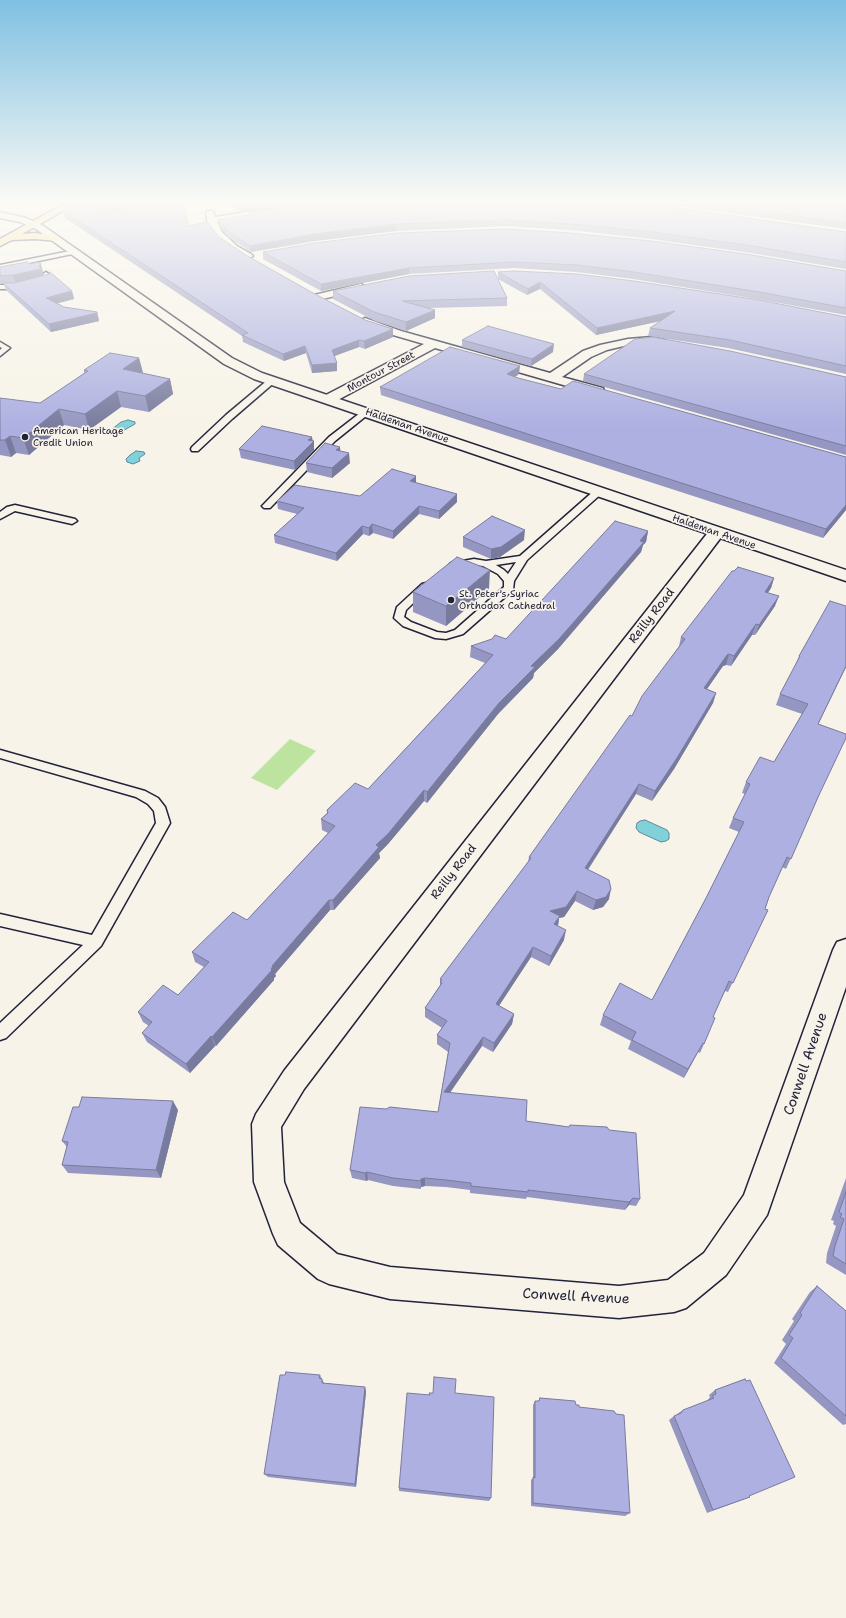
<!DOCTYPE html>
<html>
<head>
<meta charset="utf-8">
<style>
	body { margin:0 }
	canvas { display:block; background:#f7f3e8 }
</style>
</head>
<body>
<canvas width="846" height="1618"></canvas>
<script>
const ctx = document.querySelector('canvas').getContext('2d');
ctx.lineJoin = 'round';
function paint(path, color) {
  ctx.fillStyle = color;
  ctx.fill(path, 'evenodd');
}
function toPath(rows) {
  const path = new Path2D();
  for (const r of rows) {
    path.moveTo(r[0], r[1]);
    for (let i = 2; i < r.length; i += 2) path.lineTo(r[i], r[i + 1]);
  }
  return path;
}
function strokePath(path, color, width, dash) {
  ctx.strokeStyle = color;
  ctx.lineWidth = width;
  ctx.lineCap = dash ? 'butt' : 'round';
  ctx.setLineDash(dash || []);
  ctx.stroke(path);
}
function label(font, color, halo, rows, align = 'center') {
  ctx.font = font + ' "Shantell Sans",sans-serif';
  ctx.lineWidth = 3.5;
  ctx.setLineDash([]);
  ctx.textBaseline = 'middle';
  ctx.strokeStyle = halo;
  ctx.fillStyle = color;
  for (const [text, x, y, turn = 0] of rows) {
    ctx.save();
    ctx.translate(x, y);
    ctx.rotate((+turn || 0) * Math.PI / 180);
    ctx.textAlign = isNaN(turn) ? turn : align;
    if (halo) ctx.strokeText(text, 0, 0);
    ctx.fillText(text, 0, 0);
    ctx.restore();
  }
}
paint(toPath([
	[290,739,316,751,277,790,251,778]
]), '#bce49f');
const water = toPath([
	[128,420,135,422,135,424,119,433,115,433,111,430,121,422,128,420],
	[136,451,144,452,145,454,139,458,140,461,133,464,127,462,126,459,130,455,136,451],
	[645,820,667,830,669,833,669,839,666,841,661,842,639,832,636,828,637,823,640,821,645,820]
]);
paint(water, '#81d1da');
strokePath(water, '#5b8b9a', 1);
const service = toPath([
	[165,202,170,202,172,205,162,209,130,210,107,214,104,212,130,206,162,205,166,204,165,202],
	[75,250,78,252,77,253,0,269,0,265,75,250],
	[46,272,52,277,51,280,16,289,0,289,0,285,16,285,42,280,46,278,43,274,46,272],
	[0,342,10,348,0,356,0,350,2,348,0,347,0,342],
	[269,379,272,379,276,381,232,419,198,451,192,451,191,449,192,447,226,415,269,379],
	[364,410,370,410,371,412,335,441,270,508,264,508,262,506,264,504,329,437,364,410],
	[598,489,602,492,601,494,527,560,514,581,513,590,463,634,446,639,435,638,403,626,394,618,397,607,422,584,426,583,431,586,406,610,404,617,411,622,437,632,446,633,455,630,504,587,504,581,498,574,483,566,474,565,454,568,451,567,449,565,451,563,474,559,486,561,520,556,595,490,598,489],
	[516,562,508,574,504,570,496,565,516,562],
	[15,505,75,519,77,521,72,524,15,511,0,519,0,512,7,507,15,505],
	[0,750,145,791,158,798,165,807,170,823,101,946,6,1038,0,1040,0,1023,83,945,0,926,0,914,92,935,156,823,154,811,148,804,136,797,0,758,0,750]
]);
const minor = toPath([
	[280,207,284,210,283,212,217,222,222,232,237,246,251,254,253,256,248,259,231,250,215,236,208,226,206,213,207,211,213,211,215,217,280,207],
	[361,284,366,287,365,289,318,300,313,297,314,295,361,284],
	[365,318,401,331,550,373,583,351,600,345,628,339,652,337,665,340,667,342,665,344,661,345,652,343,628,345,607,350,591,357,562,377,603,388,604,391,603,394,598,395,435,348,334,402,324,402,323,399,324,396,424,344,393,335,361,323,359,321,365,318],
	[716,528,722,530,724,533,722,536,304,1089,281,1127,284,1182,300,1223,337,1254,390,1267,619,1286,668,1280,704,1253,744,1195,833,950,837,942,846,939,846,987,767,1215,726,1275,686,1308,674,1312,619,1318,390,1299,329,1284,318,1279,278,1245,273,1234,254,1182,252,1124,256,1114,284,1071,710,530,716,528]
]);
const secondary = toPath([
	[0,212,26,218,42,225,232,358,262,373,846,570,846,581,254,379,224,364,36,229,20,222,0,218,0,212]
]);
const primary = toPath([
	[68,202,79,202,22,234,35,233,55,236,60,239,58,241,35,239,12,240,0,246,0,239,68,202]
]);
strokePath(service, '#22223b', 3);
strokePath(minor, '#22223b', 3);
strokePath(secondary, '#22223b', 3);
strokePath(primary, '#22223b', 3);
paint(service, '#f7f3e8');
paint(minor, '#f7f3e8');
paint(secondary, '#f7f3e8');
paint(primary, '#fcde96');
paint(toPath([
	[85,202,172,202,171,204,188,226,219,237,244,254,313,293,365,320,393,329,393,337,365,349,359,347,334,356,337,371,312,373,306,353,284,361,243,342,242,336,65,218,63,211,110,210,155,206,111,209,86,206],
	[227,202,308,202,241,212],
	[332,202,846,232,846,269,751,253,651,239,570,230,506,226,396,231,315,241,251,252,228,237,219,226,218,220,250,215,250,212],
	[641,202,846,202,846,229,685,207],
	[263,252,846,271,846,315,757,299,633,279,576,272,514,268,409,274,321,291,263,259],
	[30,264,43,272,42,273,43,275,72,291,74,299,57,303,64,307,97,312,99,321,51,332,6,290,4,284,0,284,0,267],
	[498,272,846,317,846,374,728,348,648,336,650,328,661,321,596,335,540,289,527,295,498,279,507,298,507,306,429,308,435,310,435,318,406,331,375,321,333,299,333,291,498,278],
	[462,340,553,352,531,366,462,347],
	[139,358,143,373,170,379,173,394,149,412,121,407,89,430,64,425,29,455,16,453,11,457,0,455,0,398,40,403,84,373,84,370],
	[519,374,515,377,561,389,846,457,846,510,823,538,381,395,380,387],
	[584,374,846,377,846,455,583,381],
	[312,441,314,441,314,450,295,470,241,458,239,449],
	[340,447,340,451,350,463,332,478,307,472,306,463],
	[416,483,457,494,457,502,439,519,419,514,393,539,373,533,369,536,363,534,337,561,275,543,274,535,297,514,278,509,277,501,360,496],
	[648,531,646,542,643,545,641,552,558,649,534,673,533,678,498,714,427,803,424,801,388,844,379,853,380,858,334,910,330,910,275,974,276,976,274,978,274,980,216,1046,215,1046,190,1073,147,1042,142,1033,149,1026,143,1022,138,1012,178,995,204,967,195,962,192,952,247,920,328,833,322,830,321,819,327,813,327,810,368,789,485,663,470,657,471,646,506,639],
	[463,537,524,540,500,557,491,559,463,547],
	[774,578,771,588,768,593,775,606,755,635,752,635,731,666,726,665,723,666,707,689,716,693,713,703,674,769,652,801,636,794,588,870,609,899,603,907,593,910,575,901,564,917,559,918,558,926,564,940,549,966,531,957,499,1006,514,1014,512,1024,493,1052,482,1046,450,1093,526,1121,569,1127,570,1125,640,1199,636,1206,629,1205,625,1210,527,1197,526,1199,470,1193,470,1190,446,1187,425,1186,421,1187,421,1189,393,1186,368,1180,366,1181,352,1178,350,1170,386,1109,438,1112,448,1052,437,1044,437,1035,442,1028,425,1017,425,1008,440,985,440,979,528,862,529,857,632,716,679,646,681,637],
	[489,589,446,626,413,612,413,592],
	[846,606,846,667,818,724,819,795,786,869,782,867,769,897,765,909,768,910,728,992,725,991,713,1017,704,1044,700,1053,698,1052,684,1078,628,1049,631,1041,600,1025,603,1015,652,1000,706,898,739,832,729,828,733,818,745,794,742,793,746,782,774,762,802,714,776,705,780,694,795,666,799,656],
	[79,1107,178,1110,161,1178,68,1173,62,1165,67,1147,62,1141],
	[846,1178,846,1275,826,1263,827,1253,836,1226,833,1224,834,1221,831,1220],
	[817,1286,846,1311,846,1424,843,1425,774,1363,786,1344,782,1340,794,1321,792,1319,810,1292],
	[285,1375,320,1375,324,1383,365,1387,366,1392,356,1487,268,1477,264,1474],
	[745,1379,749,1496,750,1497,707,1513,669,1420,674,1416,677,1415,677,1414,683,1410,707,1401,710,1397,709,1395,715,1390],
	[433,1393,455,1393,491,1498,489,1501,399,1491,399,1488,429,1395],
	[540,1398,576,1405,579,1407,630,1513,625,1516,531,1506,531,1480,533,1478,533,1405,535,1401,538,1401]
]), '#9597c2');
paint(toPath([
	[124,202,172,202,170,205,111,209,110,203],
	[265,202,308,202,241,212,240,206],
	[396,224,396,231,315,241,251,252,250,246,314,234],
	[41,264,43,272,42,273,44,277,16,284,13,275,39,266],
	[409,268,409,274,321,291,321,284],
	[540,282,540,289,527,295,528,289],
	[72,291,74,299,48,306,46,298],
	[435,310,435,318,406,331,406,322],
	[675,311,674,318,596,335,597,328],
	[97,312,99,321,51,332,49,324],
	[393,329,393,337,365,349,364,341],
	[359,340,359,347,332,357,332,350],
	[554,344,553,352,531,366,532,359],
	[305,346,306,353,284,361,283,354],
	[139,358,143,373,123,369],
	[337,363,337,371,312,373,312,365],
	[520,366,519,374,507,382,507,374],
	[170,379,173,394,149,412,145,396],
	[117,391,121,407,89,430,85,414],
	[59,409,64,425,29,455,23,438],
	[10,436,16,453,11,457,5,440],
	[312,437,313,442,314,441,314,450,295,470,294,461,308,440],
	[340,447,341,456,336,450],
	[349,453,350,463,332,478,332,468],
	[416,476,416,484,410,481],
	[457,494,457,502,439,519,439,511],
	[846,505,846,510,823,538,826,529],
	[419,506,419,514,393,539,393,531],
	[372,524,373,533,369,536,369,528],
	[362,526,363,534,337,561,336,553],
	[525,530,524,540,500,557,491,559,491,549],
	[648,531,646,542,643,545,641,552,558,649,534,673,533,678,498,714,427,803,427,792,499,703],
	[490,570,489,589,446,626,446,606],
	[774,578,771,588,761,602,765,592],
	[779,596,775,606,755,635,759,625],
	[756,624,752,635,731,666,734,656],
	[729,654,726,665,723,666,700,699,704,688,727,655],
	[846,666,846,667,813,735,818,724],
	[716,693,713,703,674,769,652,801,655,791],
	[639,784,636,794,582,878,585,868],
	[424,790,424,801,388,844,379,853,380,858,334,910,333,900,376,845],
	[611,889,609,899,603,907,593,910,596,900],
	[577,891,575,901,564,917,559,918,558,926,553,934,550,911],
	[329,900,330,910,275,974,276,976,274,978,274,980,216,1046,212,1037,271,969,272,966],
	[566,930,564,940,549,966,551,956],
	[533,947,531,957,494,1013,496,1004],
	[514,1014,512,1024,493,1052,494,1043],
	[211,1036,215,1046,190,1073,186,1064],
	[483,1037,482,1046,444,1101,444,1092],
	[703,1043,698,1052,684,1078,688,1069],
	[173,1101,178,1110,161,1178,156,1170],
	[367,1172,368,1180,366,1181,365,1173],
	[425,1178,425,1186,421,1187,421,1189,421,1179],
	[633,1198,629,1205,625,1210,629,1202],
	[365,1387,366,1392,356,1487,355,1484]
]), '#797b9e');
const building = toPath([
	[101,202,124,202,110,203,101,202],
	[175,202,184,202,188,226,207,222,219,237,244,254,313,293,365,320,393,329,364,341,359,340,332,350,337,363,312,365,305,346,283,354,242,335,248,333,63,211,76,205,110,210,173,204,175,202],
	[235,202,265,202,240,206,235,202],
	[332,202,614,202,686,209,846,232,846,262,753,246,652,232,571,224,506,220,396,224,314,234,250,246,227,230,218,220,252,214,250,212,332,202],
	[699,202,846,202,846,223,699,202],
	[506,229,571,233,652,241,752,255,846,271,846,308,759,292,634,272,577,265,515,262,409,268,321,284,263,252,315,243,396,233,506,229],
	[27,262,30,264,39,262,41,264,39,266,41,269,13,275,0,276,0,267,27,262],
	[494,271,507,298,402,301,435,310,406,322,374,312,333,291,409,276,494,271],
	[514,271,577,274,634,281,759,300,846,317,846,366,730,340,650,328,675,311,597,328,540,282,528,289,498,272,514,271],
	[50,272,72,291,46,298,64,307,97,312,97,313,49,324,3,283,14,283,49,274,50,272],
	[488,326,554,344,532,359,462,340,488,326],
	[653,337,730,351,846,377,846,446,584,374,635,339,653,337],
	[450,347,520,366,507,374,518,378,561,389,573,381,846,457,846,505,826,529,380,387,450,347],
	[110,353,139,358,123,369,170,379,145,396,117,391,85,414,59,409,23,438,10,436,5,440,0,440,0,398,40,403,88,371,84,370,110,353],
	[262,426,312,437,308,440,314,441,294,461,239,449,262,426],
	[325,443,340,447,336,450,349,453,332,468,306,463,325,443],
	[392,469,416,476,410,481,457,494,439,511,419,506,393,531,372,524,369,528,362,526,336,553,274,535,304,508,277,501,295,485,360,496,392,469],
	[492,516,525,530,501,547,491,549,463,537,492,516],
	[615,521,648,531,640,541,644,542,559,639,531,666,535,667,499,703,427,792,424,790,388,834,376,845,379,847,333,900,329,900,272,966,273,966,271,969,272,970,212,1037,211,1036,186,1064,142,1033,152,1022,138,1012,163,985,178,995,209,962,192,952,233,912,247,920,335,826,321,819,328,813,327,810,355,783,368,789,493,655,471,646,492,639,495,635,506,639,615,521],
	[457,557,490,570,446,606,413,592,457,557],
	[738,567,774,578,765,592,779,596,759,625,756,624,734,656,729,654,727,655,704,688,716,693,677,758,655,791,639,784,585,868,609,880,611,889,606,897,596,900,577,891,566,907,550,911,560,916,554,924,566,930,551,956,533,947,496,1004,514,1014,494,1043,483,1037,444,1092,527,1100,526,1121,569,1127,570,1125,607,1127,609,1130,636,1133,640,1199,633,1198,629,1202,528,1190,528,1192,471,1186,471,1183,446,1180,425,1178,421,1179,421,1181,393,1178,367,1172,365,1173,350,1170,360,1107,386,1109,390,1107,438,1112,450,1043,437,1035,447,1021,425,1008,442,983,440,982,442,980,440,979,531,858,529,857,630,715,632,716,642,696,685,639,681,637,732,571,734,571,738,567],
	[830,601,846,606,846,666,818,724,846,734,846,738,819,795,791,859,787,857,769,897,765,909,768,910,733,983,729,981,713,1017,715,1018,704,1044,703,1043,688,1069,632,1040,636,1032,603,1015,620,983,652,1000,706,898,744,822,733,818,750,784,746,782,760,757,774,762,808,704,780,694,800,656,799,656,830,601],
	[82,1097,173,1101,156,1170,62,1165,68,1142,62,1141,73,1107,79,1107,82,1097],
	[846,1192,846,1264,833,1256,835,1246,844,1219,840,1217,842,1214,839,1212,846,1192],
	[817,1286,846,1311,846,1416,781,1358,793,1338,789,1335,802,1315,800,1313,817,1286],
	[286,1372,320,1375,319,1378,322,1379,322,1383,365,1387,355,1484,264,1474,280,1375,285,1375,286,1372],
	[434,1377,456,1379,455,1393,494,1397,491,1498,399,1488,407,1393,430,1395,429,1393,433,1393,434,1377],
	[745,1379,746,1381,750,1380,795,1477,749,1496,750,1497,713,1510,674,1416,681,1413,683,1410,714,1398,712,1396,716,1394,715,1390,745,1379],
	[540,1398,575,1401,576,1405,579,1405,579,1407,614,1411,616,1414,624,1415,630,1513,533,1503,533,1477,535,1478,535,1401,539,1401,540,1398]
]);
paint(building, '#adb0e1');
strokePath(building, '#797b9e', 1);
const sky = ctx.createLinearGradient(0, 0, 0, 429);
sky.addColorStop(0, '#7fc0e2');
sky.addColorStop(0.47, '#fbfaf5');
sky.addColorStop(1, '#fbfaf500');
ctx.fillStyle = sky;
ctx.fillRect(0, 0, 846, 429);
for (const [x, y, r, color] of [
	[25,437,4,"#22223b"],
	[451,600,4,"#22223b"]
]) {
  const dot = new Path2D();
  dot.arc(x, y, r, 0, 2 * Math.PI);
  ctx.fillStyle = color;
  ctx.fill(dot);
  strokePath(dot, '#f7f3e8', 1.5);
}
label('10px', '#22223b', '#f7f3e8', [
	["Montour Street",381,372,-28],
	["Haldeman Avenue",407,426,19],
	["Haldeman Avenue",714,532,19]
]);
label('10px', '#22223b', '#f7f3e8', [
	["American Heritage",33,431],
	["Credit Union",33,443],
	["St. Peter's Syriac",459,594],
	["Orthodox Cathedral",459,606]
], 'left');
label('12px', '#22223b', '#f7f3e8', [
	["Reilly Road",652,616,-52],
	["Reilly Road",454,872,-52]
]);
label('14px', '#22223b', '#f7f3e8', [
	["Conwell Avenue",806,1064,-71],
	["Conwell Avenue",576,1297,3]
]);
</script>
</body>
</html>
